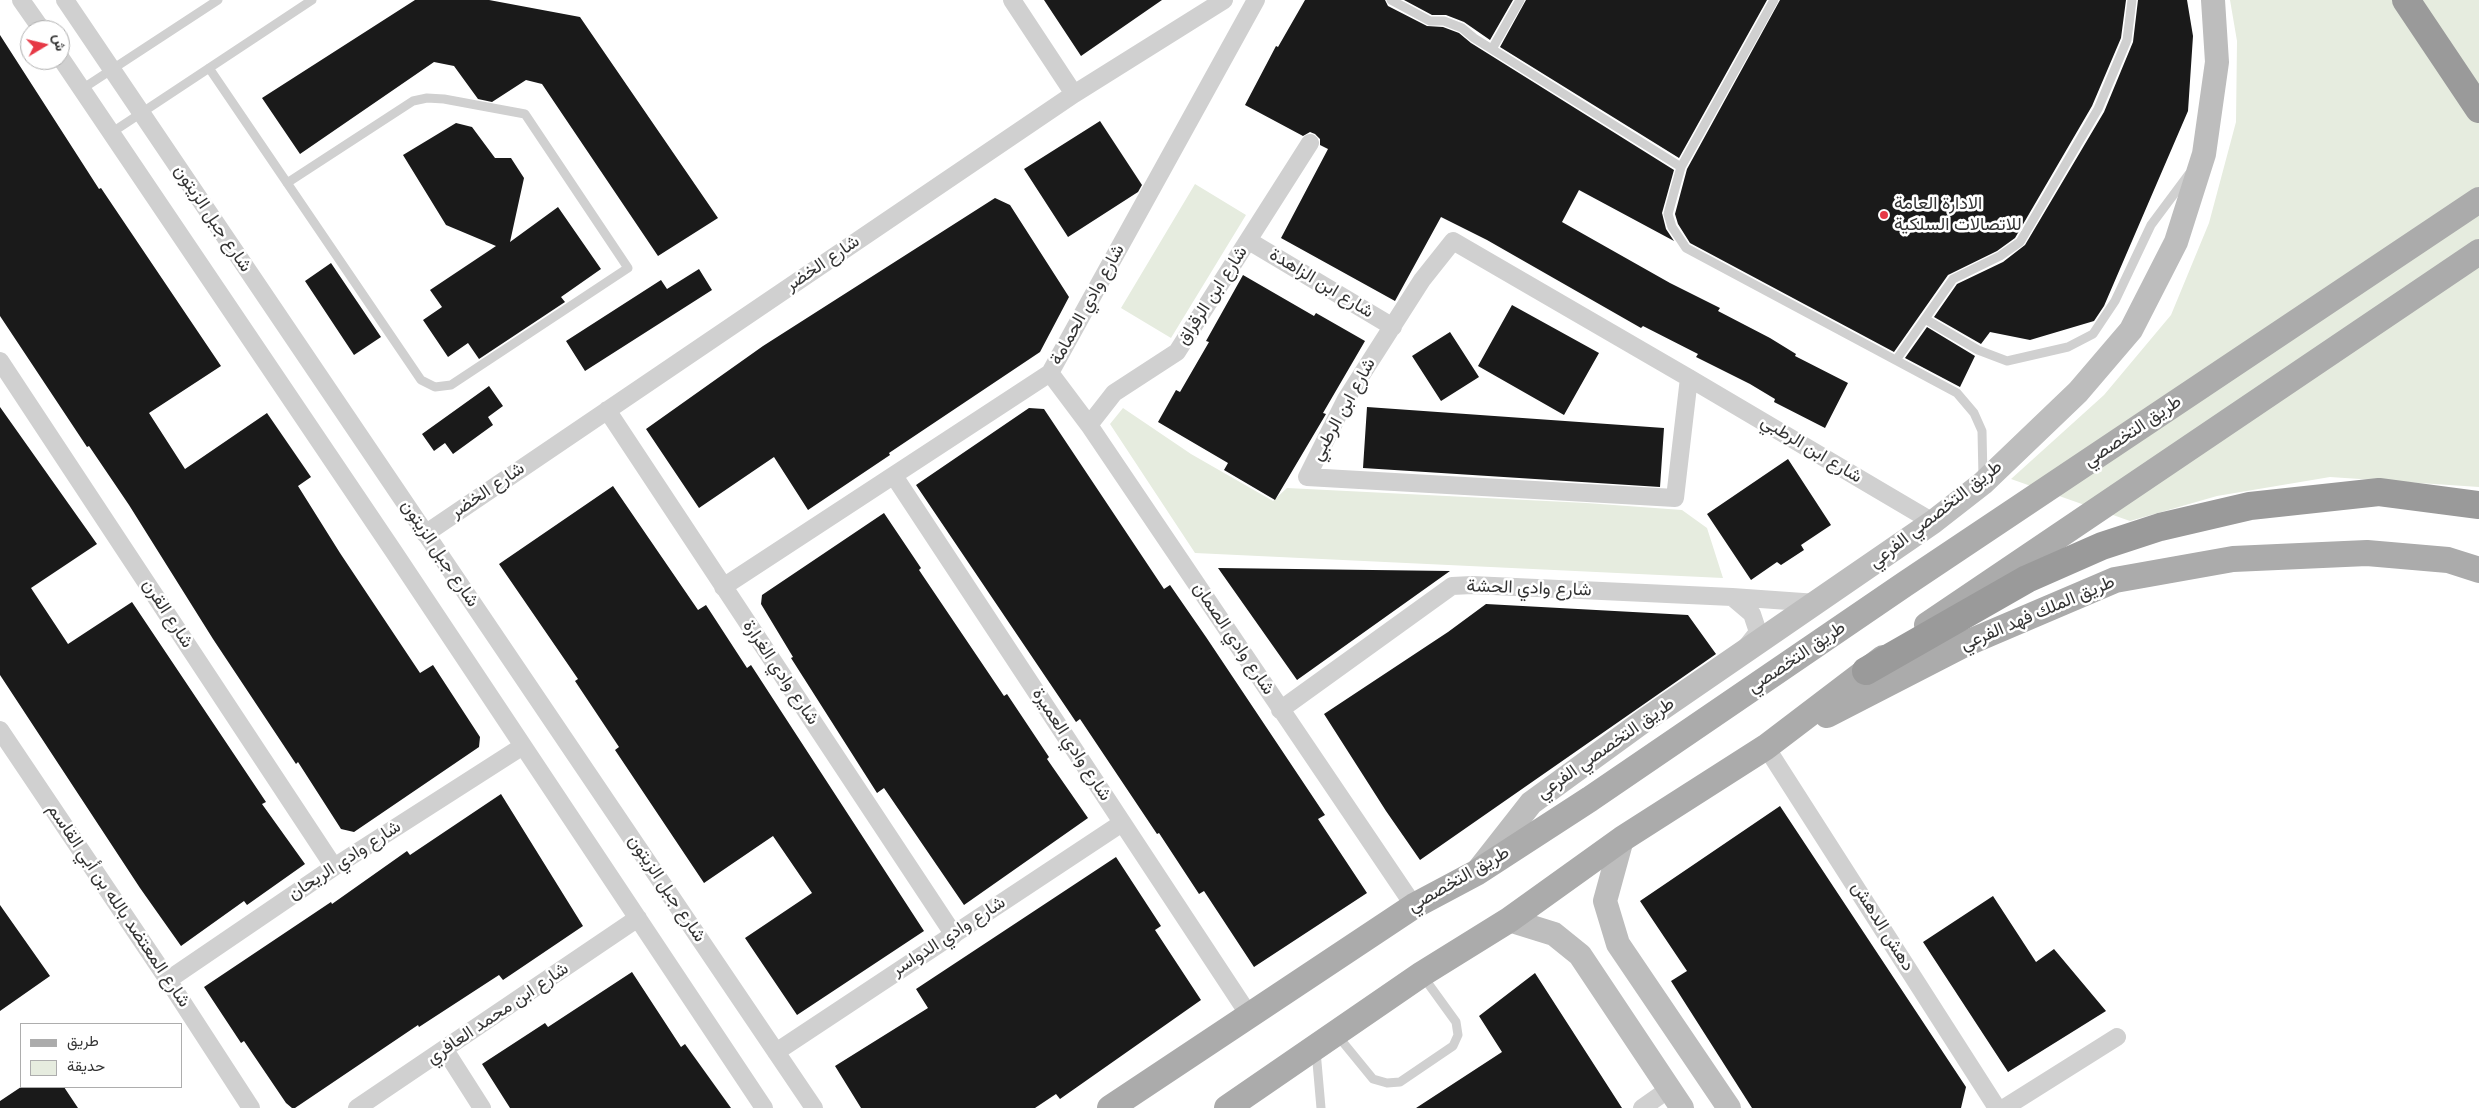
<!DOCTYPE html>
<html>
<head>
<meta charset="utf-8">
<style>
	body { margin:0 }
	#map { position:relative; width:2479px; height:1108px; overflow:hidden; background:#fff; font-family:"Nunito Sans",Vazirmatn,sans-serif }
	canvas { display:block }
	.legend { position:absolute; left:20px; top:1023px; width:162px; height:65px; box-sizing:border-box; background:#fff; border:1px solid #adadad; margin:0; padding:6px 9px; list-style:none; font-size:15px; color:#333 }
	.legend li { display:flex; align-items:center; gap:10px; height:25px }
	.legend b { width:25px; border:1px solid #adadad }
	.north { position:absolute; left:20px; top:20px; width:50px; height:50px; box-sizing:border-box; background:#fff; border:1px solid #adadad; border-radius:50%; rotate:81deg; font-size:14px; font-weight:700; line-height:20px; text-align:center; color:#333 }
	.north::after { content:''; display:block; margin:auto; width:18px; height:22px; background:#e63946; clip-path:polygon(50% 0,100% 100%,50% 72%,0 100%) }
</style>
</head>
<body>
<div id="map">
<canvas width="2479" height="1108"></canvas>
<ul class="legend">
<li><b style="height:6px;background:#ababab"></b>طريق</li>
<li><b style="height:14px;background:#e6ecdf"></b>حديقة</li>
</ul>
<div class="north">ش</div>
</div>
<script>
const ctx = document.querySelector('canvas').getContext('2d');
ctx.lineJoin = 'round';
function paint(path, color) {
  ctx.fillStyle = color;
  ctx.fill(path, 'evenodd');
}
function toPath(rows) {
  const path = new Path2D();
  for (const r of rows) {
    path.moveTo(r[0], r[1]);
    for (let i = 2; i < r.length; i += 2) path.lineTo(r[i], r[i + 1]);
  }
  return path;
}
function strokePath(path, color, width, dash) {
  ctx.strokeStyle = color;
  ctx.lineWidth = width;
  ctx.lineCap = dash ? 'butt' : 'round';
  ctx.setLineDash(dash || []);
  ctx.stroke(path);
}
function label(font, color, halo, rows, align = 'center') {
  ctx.font = font + ' "Nunito Sans",Vazirmatn,sans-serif';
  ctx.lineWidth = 5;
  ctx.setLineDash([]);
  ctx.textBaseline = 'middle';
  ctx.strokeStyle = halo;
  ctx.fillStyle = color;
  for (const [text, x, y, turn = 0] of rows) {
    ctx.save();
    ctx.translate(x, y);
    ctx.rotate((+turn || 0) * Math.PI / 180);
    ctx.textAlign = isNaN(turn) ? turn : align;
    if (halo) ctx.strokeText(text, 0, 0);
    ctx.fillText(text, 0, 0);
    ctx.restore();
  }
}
paint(toPath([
	[2230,0,2479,0,2479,487,2330,477,2217,496,2130,521,2011,479,2104,395,2171,315,2209,223,2236,122,2237,41],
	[1195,184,1246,215,1171,338,1121,308],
	[1123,408,1191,454,1273,501,1287,488,1586,503,1682,510,1707,528,1723,578,1195,553,1110,424]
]), '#e6ecdf');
paint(toPath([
	[415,0,489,0,580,17,718,218,658,256,542,84,526,80,492,102,478,99,454,66,434,62,300,154,262,98],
	[1044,0,1162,0,1081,56],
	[1305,0,1385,0,1388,6,1427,26,1443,27,1459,33,1471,43,1674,170,1662,213,1666,229,1674,241,1579,190,1562,222,1670,283,1720,308,1718,311,1770,338,1796,354,1795,356,1848,383,1825,428,1774,402,1775,399,1750,384,1696,357,1698,354,1643,326,1641,328,1487,240,1441,217,1395,301,1281,238,1328,149,1320,145,1320,139,1315,134,1310,132,1303,136,1245,105,1276,46,1278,47],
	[1404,0,1513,0,1490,40,1464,22,1446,15,1432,15],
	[1526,0,1767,0,1679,158,1500,47],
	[1780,0,2126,0,2121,38,2092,106,2015,238,1997,251,1948,275,1894,352,1690,243,1678,224,1675,214,1687,169],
	[2138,0,2187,0,2193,36,2188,111,2104,306,2094,321,2030,340,1990,332,1981,344,1934,317,1957,284,2003,262,2025,245,2104,112,2133,42],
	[0,35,99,189,101,188,221,366,149,413,185,469,267,413,311,477,298,486,340,553,420,673,433,665,480,737,479,747,354,832,341,829,298,762,296,764,213,639,129,505,89,446,87,447,0,316],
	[1100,121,1142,185,1138,192,1068,237,1024,169],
	[456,123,472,127,495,158,511,158,524,178,510,242,558,207,601,269,561,297,565,302,479,359,468,343,448,357,423,320,442,307,430,290,496,246,446,225,403,155],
	[995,198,1010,205,1069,297,1040,352,889,453,890,455,808,510,774,457,699,508,646,429,763,346],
	[331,263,381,337,354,355,305,281],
	[699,269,712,290,585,371,566,341,661,280,667,289],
	[1243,275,1314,316,1316,313,1365,341,1323,413,1326,414,1275,500,1224,470,1228,463,1158,422,1176,390,1180,392,1209,342,1206,341],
	[1512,305,1599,353,1564,415,1478,366],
	[1927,327,1975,356,1960,387,1905,358],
	[1450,332,1479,377,1441,401,1412,356],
	[489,386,503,406,488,417,493,425,453,454,445,443,434,451,422,434],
	[0,407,97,544,31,588,68,644,132,602,266,802,262,804,305,864,247,905,244,901,181,946,140,888,0,675],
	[1367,407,1664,428,1660,487,1363,468],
	[1029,408,1044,409,1164,589,1170,585,1206,637,1325,815,1318,819,1367,893,1254,967,1204,891,1199,894,1159,833,1157,834,1080,719,1076,722,916,485],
	[1788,459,1831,525,1801,545,1804,550,1781,565,1777,562,1751,580,1707,514],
	[613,486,698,610,706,605,747,668,751,665,924,931,797,1015,745,938,812,893,773,836,704,883,615,750,619,747,575,681,578,679,499,564],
	[884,513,921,568,919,570,1004,696,1007,694,1049,757,1047,759,1088,818,964,905,884,788,877,793,791,658,793,657,761,604,762,595],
	[1218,568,1450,571,1297,680],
	[1486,604,1688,615,1716,654,1420,860,1386,811,1324,714,1448,632],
	[501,794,583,926,503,980,499,975,419,1027,418,1025,295,1108,292,1108,286,1103,244,1041,241,1043,204,987,331,902,332,904,407,851,410,855],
	[1780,806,1966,1087,1961,1108,1752,1108,1671,981,1687,971,1640,901],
	[1116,857,1161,926,1155,930,1201,1000,1060,1099,1056,1094,1035,1108,861,1108,835,1066,928,1008,916,989],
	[1993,896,2036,962,2054,949,2106,1011,2008,1072,1923,942],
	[0,905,50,976,0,1011],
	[632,972,681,1047,685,1044,731,1108,510,1108,482,1064,545,1023,548,1027],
	[1535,973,1622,1108,1416,1108,1502,1052,1479,1016],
	[21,1087,64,1087,78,1108,0,1108,0,1101]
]), '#1a1a1a');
strokePath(toPath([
	[1391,0,1430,21,1444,21,1462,28,1474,38,1681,167,1668,214,1672,227,1686,248,1957,393,1974,413,1982,431,1983,478],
	[1492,49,1520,0],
	[209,68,421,380,435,387,451,385,628,268,525,114,444,99,427,98,413,101,287,183],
	[82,89,218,0],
	[111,133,312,0],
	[1681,167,1774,0],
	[1925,319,1978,350,2007,361,2068,347,2093,334,2115,301,2151,225,2189,174],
	[1896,360,1953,279,2000,256,2020,242,2098,109,2127,40,2132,0],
	[1337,1035,1373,1079,1387,1083,1400,1082,1453,1046,1458,1035,1456,1022,1422,975],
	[1316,1051,1321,1108]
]), '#d0d0d0', 9);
strokePath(toPath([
	[21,0,42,30],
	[65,0,814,1108],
	[1012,0,1074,94],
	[60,57,394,552,764,1108],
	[1249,241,1393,327],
	[0,361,334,867],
	[1050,373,1089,425,1414,906],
	[1689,378,1675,498,1307,477,1346,399,1422,280,1453,241,1689,378,1933,522],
	[607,410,954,935],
	[1089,425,1114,393,1177,352,1310,143],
	[894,476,1249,1015],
	[425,534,1074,94,1224,0],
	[723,587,1050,373,1256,0],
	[1732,597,1752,614,1758,632,1746,647],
	[1280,710,1452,586,1472,585,1732,597,1817,603],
	[0,730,168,980,251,1108],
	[1766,747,1997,1108],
	[168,980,334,867,523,746],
	[445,1050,482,1108],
	[776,1052,1122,823],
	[357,1108,638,918],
	[1642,1108,1669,1089],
	[2004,1108,2117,1037]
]), '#d0d0d0', 18);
strokePath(toPath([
	[1622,839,1605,901,1618,944,1729,1108],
	[1480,868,1531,803,1645,720,1933,522,1983,483,2078,392,2131,330,2176,242,2204,154,2217,62,2213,0],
	[1509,920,1554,934,1580,955,1682,1108]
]), '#bdbdbd', 24);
strokePath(toPath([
	[1927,625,2479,252],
	[1827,715,1965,644,2115,580,2233,559,2367,553,2448,560,2479,570],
	[1110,1108,1414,906,1476,873,1590,799,1905,584,2479,200],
	[1227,1108,1422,974,1509,920,1622,839,1766,747,1883,658]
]), '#ababab', 26);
strokePath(toPath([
	[2406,0,2479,109],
	[1866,671,2027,579,2102,546,2160,527,2250,506,2379,492,2479,505]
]), '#9a9a9a', 28);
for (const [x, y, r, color] of [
	[1884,215,5,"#e63946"]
]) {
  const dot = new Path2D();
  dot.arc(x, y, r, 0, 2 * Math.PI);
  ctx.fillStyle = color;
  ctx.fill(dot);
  strokePath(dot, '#fff', 2);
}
label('18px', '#333', '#fff', [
	["الادارة العامة",1894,205],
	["للاتصالات السلكية",1894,226]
], 'left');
label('18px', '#333', '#fff', [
	["شارع جبل الزيتون",212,219,56],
	["شارع الخضر",823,264,-34],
	["شارع ابن الزاهدة",1321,284,31],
	["شارع ابن الرقراق",1213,296,-57],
	["شارع وادي الحمامة",1088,305,-61],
	["شارع ابن الرطبي",1344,410,-61],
	["طريق التخصصي",2133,432,-34],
	["شارع ابن الرطبي",1811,450,31],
	["شارع الخضر",488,491,-34],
	["طريق التخصصي الفرعي",1936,515,-38],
	["شارع جبل الزيتون",439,554,56],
	["شارع وادي الحشة",1529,589,2],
	["شارع القرن",167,614,57],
	["طريق الملك فهد الفرعي",2038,614,-23],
	["شارع وادي الصمان",1233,639,56],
	["طريق التخصصي",1797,658,-34],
	["شارع وادي الغرارة",780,673,56],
	["شارع وادي العميرة",1071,745,57],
	["طريق التخصصي الفرعي",1606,749,-35],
	["شارع وادي الريحان",345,861,-33],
	["طريق التخصصي",1459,880,-30],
	["شارع جبل الزيتون",666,889,56],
	["شارع المعتضد بالله بن أبي القاسم",118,906,56],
	["دهش الدهش",1882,927,58],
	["شارع وادي الدواسر",949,937,-33],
	["شارع ابن محمد العافري",498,1014,-34]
]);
</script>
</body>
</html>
